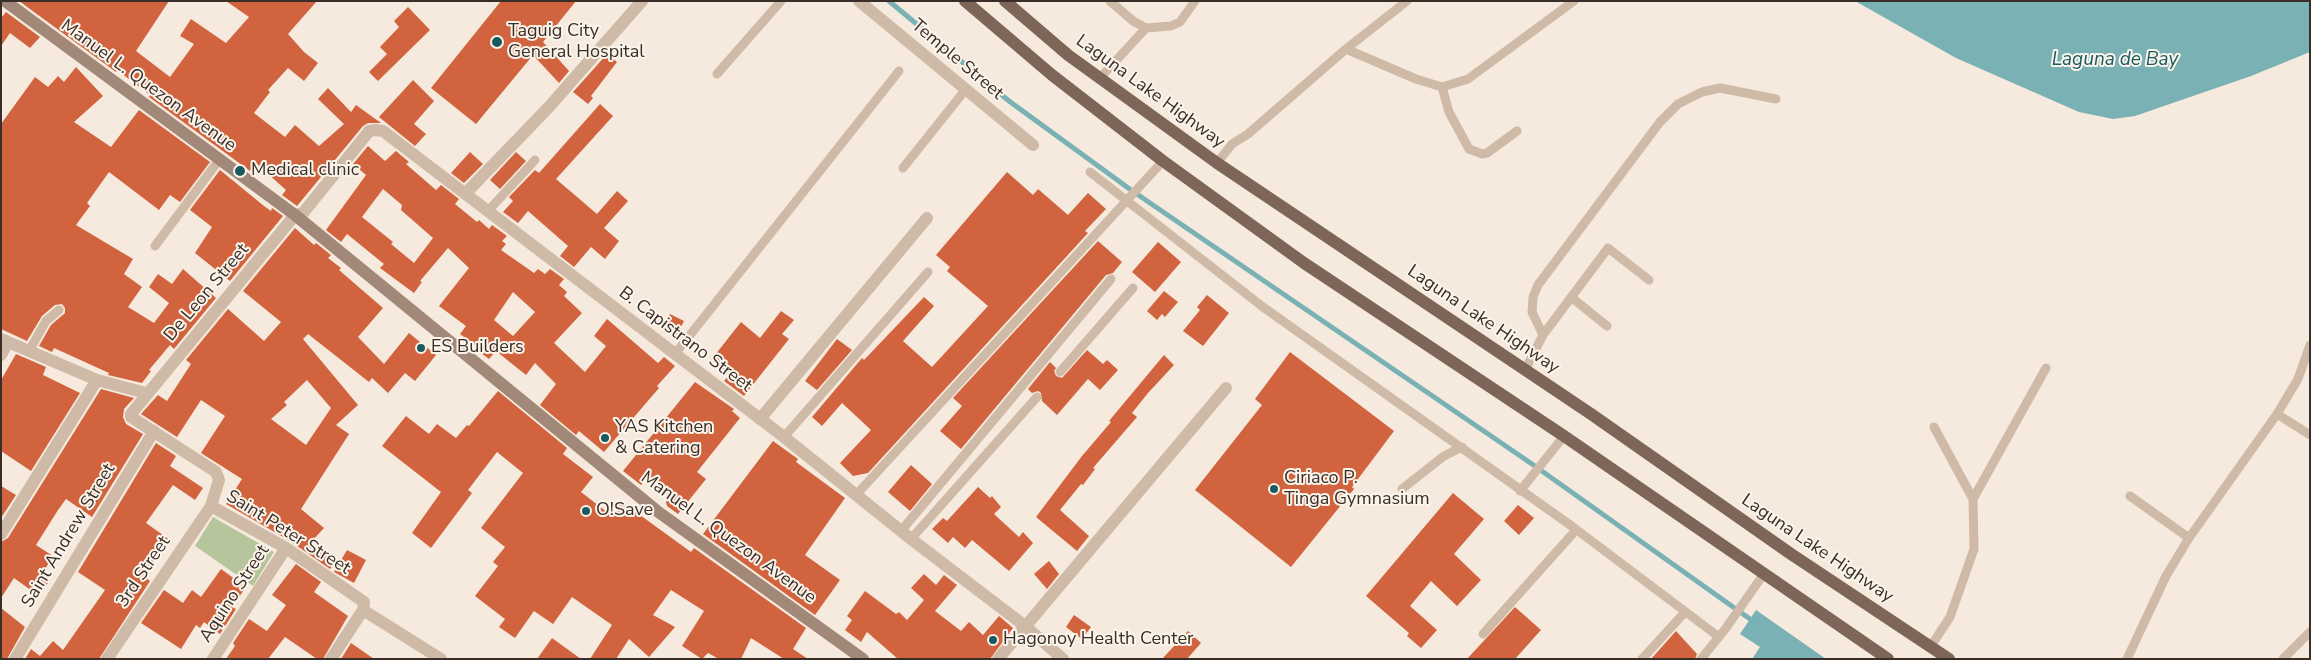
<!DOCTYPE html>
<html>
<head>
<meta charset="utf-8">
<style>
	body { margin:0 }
	#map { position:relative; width:2311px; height:660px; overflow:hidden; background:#f5eadd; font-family:"Nunito Sans",sans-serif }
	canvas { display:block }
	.frame { position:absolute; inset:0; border:2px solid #3a2e28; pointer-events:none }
</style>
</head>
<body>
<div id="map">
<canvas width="2311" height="660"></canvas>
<div class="frame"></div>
</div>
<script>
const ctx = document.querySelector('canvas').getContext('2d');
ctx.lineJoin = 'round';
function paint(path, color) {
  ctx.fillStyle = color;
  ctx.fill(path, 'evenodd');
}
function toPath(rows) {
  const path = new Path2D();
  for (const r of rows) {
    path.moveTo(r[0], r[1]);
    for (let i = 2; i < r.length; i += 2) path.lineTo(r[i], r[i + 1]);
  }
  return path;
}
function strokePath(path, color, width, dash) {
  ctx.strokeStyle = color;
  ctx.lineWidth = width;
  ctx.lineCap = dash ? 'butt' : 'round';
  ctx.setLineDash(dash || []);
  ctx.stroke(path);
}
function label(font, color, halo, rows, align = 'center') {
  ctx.font = font + ' "Nunito Sans",sans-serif';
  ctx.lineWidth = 4;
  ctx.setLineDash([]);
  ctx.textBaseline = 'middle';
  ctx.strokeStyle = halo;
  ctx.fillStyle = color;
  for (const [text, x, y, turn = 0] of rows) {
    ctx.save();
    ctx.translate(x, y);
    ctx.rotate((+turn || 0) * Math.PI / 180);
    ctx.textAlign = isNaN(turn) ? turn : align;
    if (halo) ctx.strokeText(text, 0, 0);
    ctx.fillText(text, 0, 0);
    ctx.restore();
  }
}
paint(toPath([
	[213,517,274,552,253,586,195,546]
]), '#b6c59b');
paint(toPath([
	[1855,1,2310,1,2310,52,2251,76,2135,116,2113,119,2079,112,1956,58],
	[1756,610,1826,659,1752,659,1760,647,1740,634]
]), '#79b1b4');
strokePath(toPath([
	[889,1,1009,101,1131,190,1532,464,1750,619]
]), '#79b1b4', 5);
paint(toPath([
	[19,1,169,1,136,51,170,77,194,44,180,36,191,19,226,43,249,17,226,1,317,1,288,34,304,52,318,63,304,81,288,68,268,90,270,92,254,113,285,137,295,125,319,146,344,124,318,99,328,88,351,112,356,105,381,123,368,123,363,126,297,206,282,195,286,190,256,163,250,171,149,97,150,95,117,70,116,72],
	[501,1,576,1,543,42,569,71,559,83,533,55,476,124,431,88],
	[408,7,430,30,378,81,369,72,387,54,380,47,399,27,394,21],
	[6,12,40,37,30,48,10,33,1,46,1,18],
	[607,54,617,62,591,96,593,98,588,104,573,92],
	[76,67,103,96,74,122,111,147,139,110,210,162,180,202,170,195,159,210,109,172,87,203,90,206,76,225,133,259,124,274,142,287,128,307,154,323,169,303,149,287,158,274,172,284,183,269,216,298,174,349,170,345,149,370,151,371,142,383,108,375,109,373,54,348,52,352,39,346,51,325,65,313,65,308,62,304,55,305,42,316,27,341,1,329,1,124,35,77,48,87,58,76,64,82],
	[413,80,434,101,414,124,426,134,415,146,379,117],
	[600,104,613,116,556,179,597,214,617,191,628,201,604,228,619,241,605,259,591,247,574,267,560,256,568,246,528,211,518,223,503,212,513,201,509,197,535,170,539,173],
	[368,146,385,161,396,151,409,162,406,164,436,190,441,185,459,199,455,204,477,222,479,220,489,229,492,225,507,236,502,241,506,244,501,250,534,273,538,269,545,274,550,269,564,279,559,285,567,292,564,296,582,313,554,343,585,372,606,346,594,336,607,319,658,363,664,357,675,366,657,386,659,388,604,452,579,431,576,435,540,405,556,384,535,363,526,375,496,351,489,359,477,350,479,348,460,334,466,326,439,306,469,268,448,248,420,281,422,282,414,293,380,268,384,264,347,234,341,242,326,230,366,175,353,164],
	[383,189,402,205,401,210,433,238,414,263,391,244,393,242,362,217],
	[513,292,535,312,513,336,494,320],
	[470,152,483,164,464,183,451,173],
	[516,152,526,161,500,189,490,180],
	[220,170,264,206,271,211,272,208,283,216,230,281,195,253,212,227,190,210],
	[1007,172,1033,195,1038,189,1068,215,1088,193,1106,209,1085,231,1088,233,868,473,853,476,840,463,871,430,842,403,822,426,812,417,862,358,864,360,924,297,934,306,903,341,932,367,988,306,947,271,950,267,936,255],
	[295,228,314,245,316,243,331,255,328,258,341,268,339,270,383,308,358,337,384,364,409,333,436,355,415,381,405,373,388,393,372,378,369,382,308,334,303,339,358,405,336,425,349,434,301,509,324,528,311,542,336,561,330,569,290,541,226,504,242,479,201,453,225,416,201,400,177,437,141,414,158,395,167,401,191,364,186,360,228,309,264,341,281,322,243,291],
	[307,380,331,408,306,445,271,419,287,405,284,402],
	[1098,241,1122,262,1113,273,1106,275,961,449,940,431,962,406,953,398],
	[1158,242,1181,262,1155,292,1132,272],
	[1164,291,1178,302,1165,317,1162,314,1157,320,1147,311],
	[1207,295,1229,313,1203,346,1183,331,1200,310,1197,307],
	[781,311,794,320,782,334,789,339,744,396,724,381,729,375,711,360,741,322,760,338],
	[670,314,684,321,676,337,663,327],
	[837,339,852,350,817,390,805,381],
	[1087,350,1103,364,1107,360,1118,370,1100,390,1088,379,1057,415,1042,401,1041,393,1038,391,1032,393,1028,389,1050,362,1056,368,1054,371,1056,376,1062,378],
	[1290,352,1394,431,1352,487,1354,489,1291,567,1195,490,1262,405,1255,399],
	[16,354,46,367,43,375,80,393,31,471,1,451,1,380],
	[1164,355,1174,365,1148,393,1132,413,1137,417,1093,468,1095,469,1083,485,1081,484,1060,510,1089,536,1077,551,1036,517,1082,456,1111,422,1109,421],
	[695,382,734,409,732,411,740,418,697,472,706,479,678,514,667,506,666,502,671,496,648,477,641,485,623,471],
	[101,389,134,398,124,409,123,417,126,424,143,434,92,517,66,499,58,510,36,545,53,556,42,574,50,580,39,596,14,578,1,598,1,542,8,538],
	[498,391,567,448,563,454,593,477,581,492,612,516,622,502,691,552,694,548,806,628,793,649,808,659,784,659,751,638,741,659,719,659,708,653,702,659,682,646,704,611,671,590,653,615,675,627,649,657,629,639,616,659,590,659,612,625,572,597,553,624,534,611,515,638,499,627,505,619,475,596,498,566,493,562,505,547,481,528,523,473,497,452,468,490,472,493,431,548,412,533,441,492,382,446,406,416,429,434,437,424,456,438,467,425,469,426],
	[773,441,798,459,796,462,845,498,805,555,840,580,815,615,703,534],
	[156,443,176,456,170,466,203,488,195,500,173,485,146,523,170,540,147,570,149,572,145,577,150,581,99,659,25,659,31,649,40,656,53,641,63,650,105,590,78,572],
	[911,465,932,484,910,511,888,492],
	[1,486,16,495,1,518],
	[978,487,990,498,992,496,1001,507,994,514,1019,537,1023,532,1033,543,1009,571,972,540,965,548,953,537,948,543,932,529,943,518,947,521],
	[1453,493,1484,519,1454,554,1481,580,1457,606,1431,581,1410,606,1437,630,1421,648,1407,636,1409,633,1366,596],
	[1518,505,1534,518,1519,535,1504,521],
	[347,550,366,560,354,583,334,572],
	[1049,561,1059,574,1047,589,1034,574],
	[296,564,321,582,314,592,348,616,323,659,317,659,285,637,268,659,226,659,235,646,233,643,249,619,267,631,286,605,272,595],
	[221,569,246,587,232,607,236,609,220,634,204,622,200,628,196,625,181,649,141,623,164,590,183,603,192,590,201,597],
	[924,574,936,585,944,575,957,585,935,611,961,631,969,622,983,635,999,616,1013,628,990,659,898,659,867,632,861,642,845,630,852,620,847,616,865,591,896,614,899,612,907,620,924,600,911,588],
	[1515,607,1541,630,1515,659,1467,659],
	[1,608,25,627,7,659,1,659],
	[1074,615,1091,627,1082,639,1066,627],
	[1188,631,1201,643,1187,659,1162,659],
	[1676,631,1697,654,1695,659,1651,659],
	[552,638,581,659,537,659],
	[351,643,374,659,341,659]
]), '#d1643e');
strokePath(toPath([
	[1110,1,1133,21,1146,28,1171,26,1180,22,1195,1],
	[1346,49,1416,79,1442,87,1468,79,1574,1],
	[717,74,781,1],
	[1099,79,1146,28],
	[1442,87,1449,112,1469,149,1482,154,1487,153,1517,131],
	[1217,163,1232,144,1248,134,1346,49,1407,1],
	[903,168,966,89],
	[1090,172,1263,307,1573,527,1719,637],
	[487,212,535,160],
	[155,246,219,160],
	[1571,297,1607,326],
	[1543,335,1608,248,1649,280],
	[29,351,46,321,59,310],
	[675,354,899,71],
	[1525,370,1543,335,1532,312,1533,297,1538,285,1660,122,1678,104,1702,92,1720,88,1776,99],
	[1060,372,1133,288],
	[2277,414,2310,435],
	[1934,427,1973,499],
	[784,437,928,272],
	[1402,489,1444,456,1462,447],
	[1520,491,1564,436],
	[856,495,1163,161],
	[2130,496,2189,538],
	[901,531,1111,279],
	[911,539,1037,397],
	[1483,634,1576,530],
	[1931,646,1950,617,1974,549,1973,499,2046,368],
	[1642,659,1685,612],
	[1701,659,1726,628,1763,575],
	[2127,659,2166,576,2189,538,2277,414,2298,379,2310,345],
	[2283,659,2310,632]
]), '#cebaa7', 9);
strokePath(toPath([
	[760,419,927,218]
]), '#cebaa7', 12);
strokePath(toPath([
	[859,1,1033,145],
	[465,194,548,108,642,1],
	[1,339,97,380,146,393],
	[1,355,8,342],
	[1,534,97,380],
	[363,610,441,659],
	[15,659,154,431],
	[107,659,211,506],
	[213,659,286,548],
	[331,659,363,610,364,602,286,548,211,506,219,480,216,472,131,417,131,414,295,215,303,213,362,140,369,131,375,130,383,131,784,437,911,539,1025,626,1063,659],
	[998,659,1226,388]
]), '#cebaa7', 12);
strokePath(toPath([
	[5,1,295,215,657,511,863,659]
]), '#a28878', 12);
strokePath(toPath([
	[965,1,1052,75,1163,161,1304,263,1564,436,1888,659],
	[1005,1,1068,55,1217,163,1591,414,1791,554,1949,659]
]), '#7d6558', 12);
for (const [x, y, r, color] of [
	[497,42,6,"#195a60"],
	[240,171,6,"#195a60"],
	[421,348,5,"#195a60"],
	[605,438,5,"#195a60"],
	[1274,489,5,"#195a60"],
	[586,511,5,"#195a60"],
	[993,640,5,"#195a60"]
]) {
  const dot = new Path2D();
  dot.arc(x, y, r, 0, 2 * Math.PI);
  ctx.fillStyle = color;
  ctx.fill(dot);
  strokePath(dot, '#fbf4ea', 2);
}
label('18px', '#3a2e28', '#fbf4ea', [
	["Taguig City",508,32],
	["General Hospital",508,53],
	["Medical clinic",251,171],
	["ES Builders",431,348],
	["YAS Kitchen",615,428],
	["& Catering",615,449],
	["Ciriaco P.",1284,479],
	["Tinga Gymnasium",1284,500],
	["O!Save",596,511],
	["Hagonoy Health Center",1003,640]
], 'left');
label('18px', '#3a2e28', '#fbf4ea', [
	["Temple Street",957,60,40],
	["Manuel L. Quezon Avenue",148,86,36],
	["Laguna Lake Highway",1150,92,36],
	["De Leon Street",207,293,-50],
	["Laguna Lake Highway",1483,320,34],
	["B. Capistrano Street",685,340,37],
	["Saint Peter Street",288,533,32],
	["Saint Andrew Street",69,536,-59],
	["Manuel L. Quezon Avenue",728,538,36],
	["Laguna Lake Highway",1817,549,34],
	["3rd Street",144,572,-56],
	["Aquino Street",235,594,-57]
]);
label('italic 19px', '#195a60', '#fbf4ea', [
	["Laguna de Bay",2115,60]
]);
</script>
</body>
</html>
